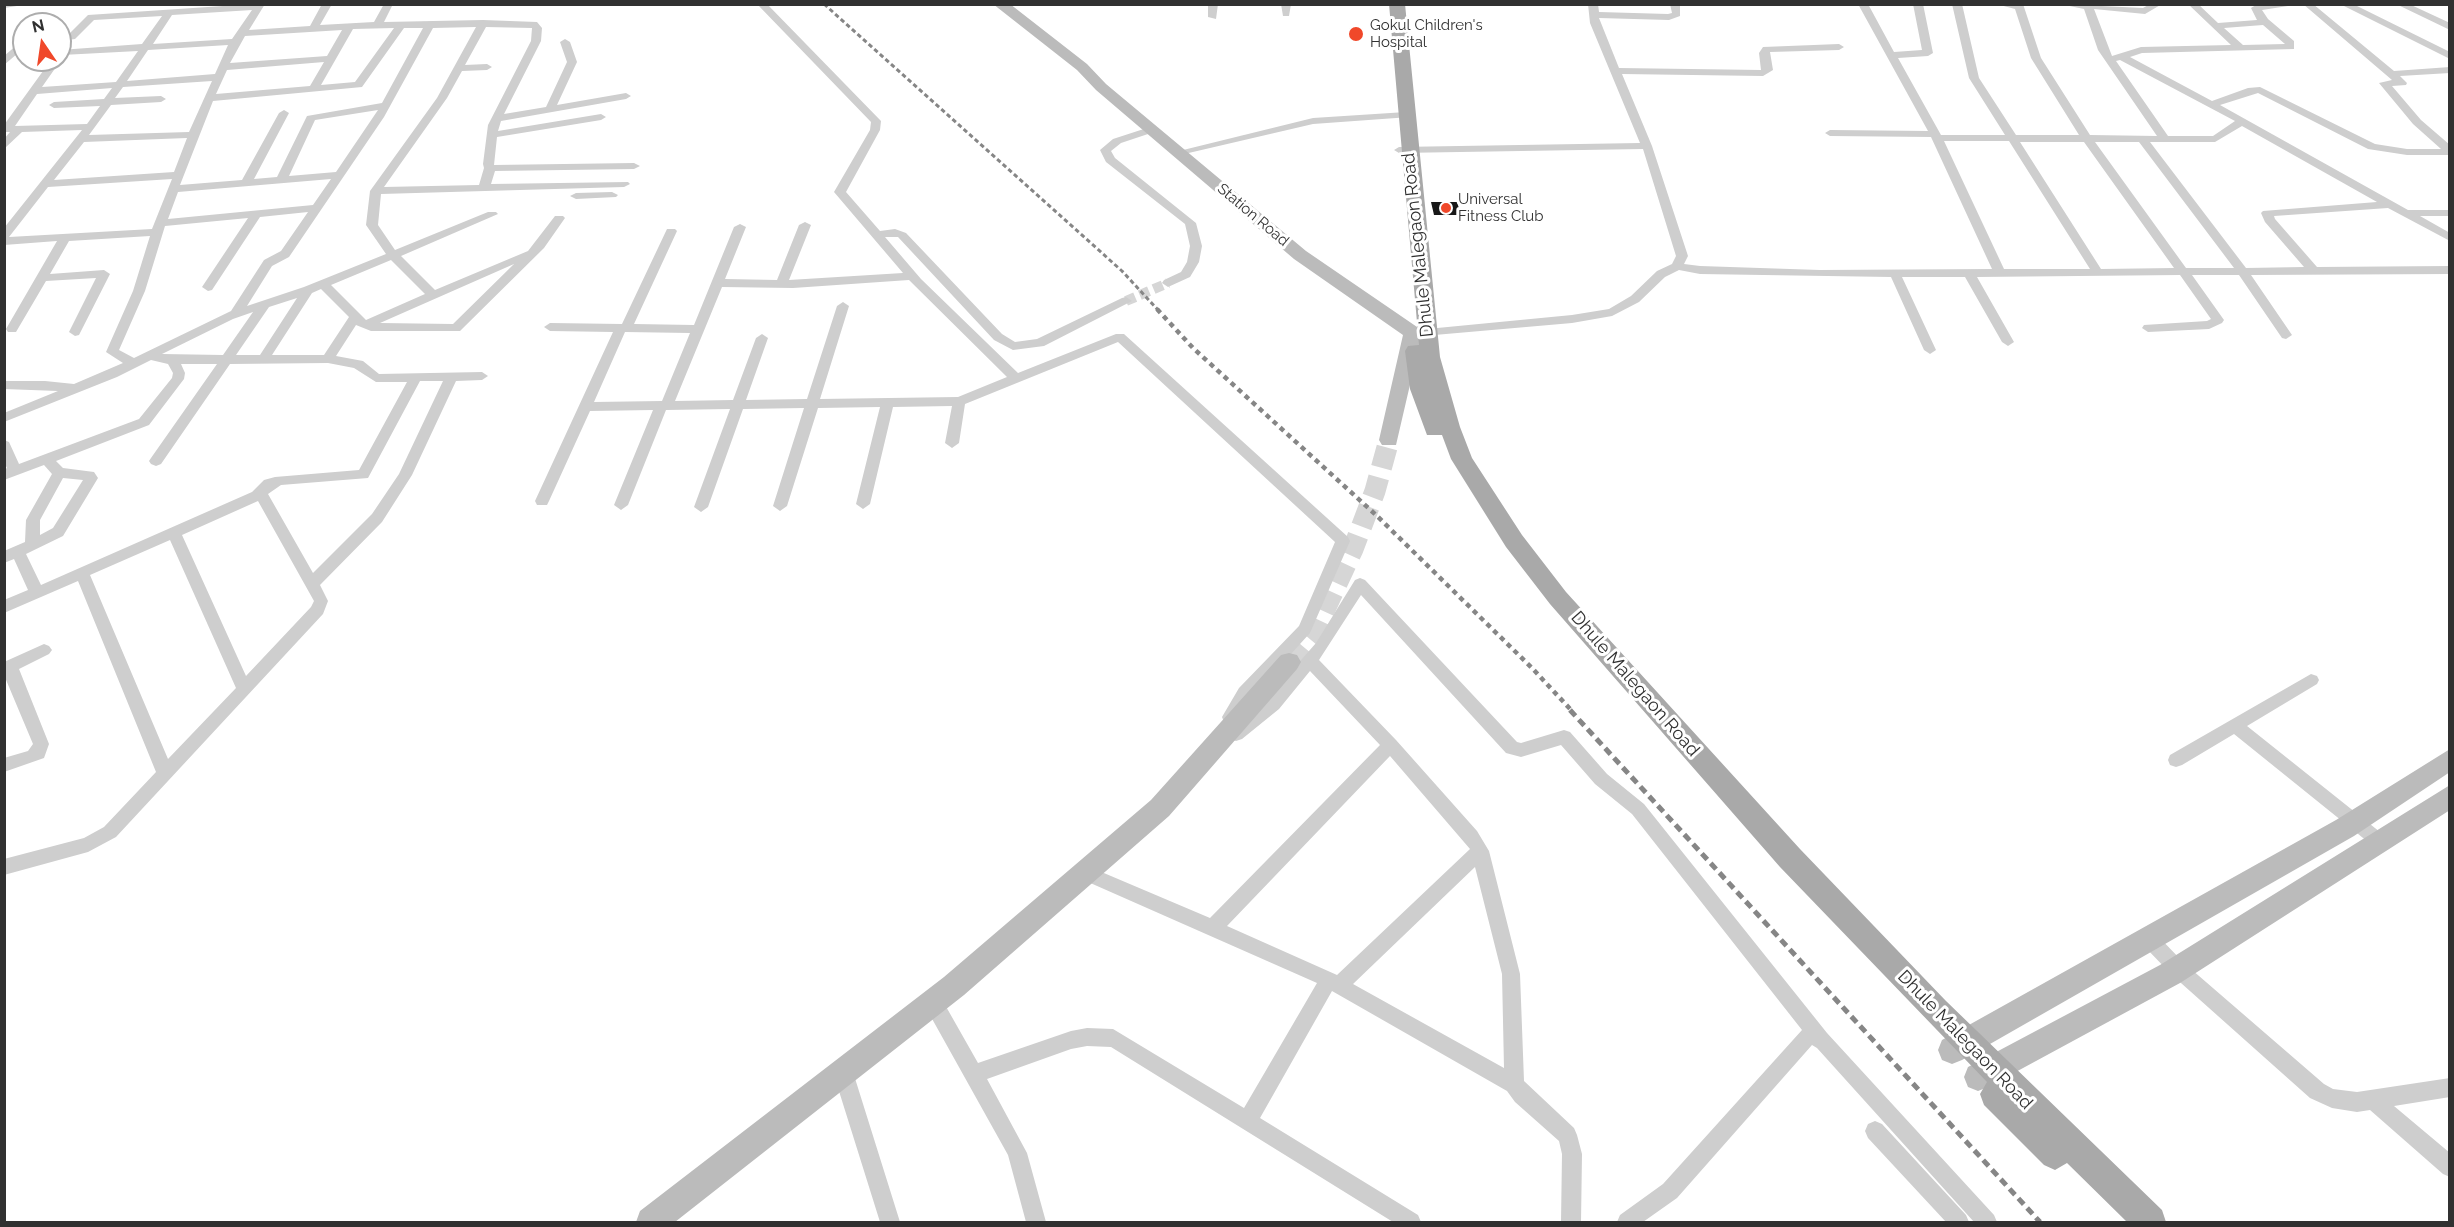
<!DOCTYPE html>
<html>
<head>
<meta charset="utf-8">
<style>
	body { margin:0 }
	#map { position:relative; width:2454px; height:1227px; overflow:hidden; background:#fff; font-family:Raleway,sans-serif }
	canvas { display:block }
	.frame { position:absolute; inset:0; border:6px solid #313131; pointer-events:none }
	.north { position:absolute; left:12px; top:12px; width:60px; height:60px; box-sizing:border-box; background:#fff; border:2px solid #adadad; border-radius:50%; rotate:347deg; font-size:16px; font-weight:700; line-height:24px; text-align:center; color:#313131 }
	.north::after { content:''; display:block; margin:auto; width:21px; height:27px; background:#f0482a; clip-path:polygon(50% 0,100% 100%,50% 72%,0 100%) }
</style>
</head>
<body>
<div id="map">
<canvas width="2454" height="1227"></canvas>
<div class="frame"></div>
<div class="north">N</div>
</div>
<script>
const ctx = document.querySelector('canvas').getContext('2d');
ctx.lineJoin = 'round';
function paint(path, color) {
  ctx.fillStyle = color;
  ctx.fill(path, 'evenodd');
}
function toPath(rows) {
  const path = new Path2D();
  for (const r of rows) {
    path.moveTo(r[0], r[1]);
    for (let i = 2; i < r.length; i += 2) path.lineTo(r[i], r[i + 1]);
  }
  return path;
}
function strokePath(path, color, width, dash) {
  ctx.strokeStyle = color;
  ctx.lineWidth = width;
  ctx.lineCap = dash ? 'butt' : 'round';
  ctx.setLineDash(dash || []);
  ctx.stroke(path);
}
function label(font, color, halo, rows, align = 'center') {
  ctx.font = font + ' Raleway,sans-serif';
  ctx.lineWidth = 6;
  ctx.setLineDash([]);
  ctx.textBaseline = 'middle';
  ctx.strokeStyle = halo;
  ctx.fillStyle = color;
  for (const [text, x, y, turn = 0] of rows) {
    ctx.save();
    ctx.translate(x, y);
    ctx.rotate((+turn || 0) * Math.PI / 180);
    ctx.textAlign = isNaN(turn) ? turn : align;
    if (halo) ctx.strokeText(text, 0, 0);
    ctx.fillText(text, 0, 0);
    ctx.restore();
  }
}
paint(toPath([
	[1431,202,1457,202,1461,215,1434,215]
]), '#181818');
strokePath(toPath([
	[1126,301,1168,283]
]), '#d6d6d6', 10, [10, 5]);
strokePath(toPath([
	[1289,662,1315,631,1353,549,1375,491,1389,440]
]), '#d6d6d6', 21, [21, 10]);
paint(toPath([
	[4,4,30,4,4,8,4,4],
	[253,4,265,4,249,30,310,26,322,4,332,4,320,25,374,22,384,4,393,4,384,22,483,20,537,22,542,28,541,41,504,114,546,107,567,62,560,42,565,39,570,42,577,62,557,105,626,93,631,96,626,99,501,121,498,131,601,114,606,117,601,120,497,137,494,165,634,163,640,166,634,169,495,171,491,184,628,182,630,184,624,187,381,194,378,225,395,250,488,212,496,212,498,214,401,256,435,290,528,251,555,216,563,216,565,218,544,248,460,331,371,331,356,325,336,356,363,361,379,374,482,372,488,376,482,380,456,381,412,475,382,522,320,585,328,601,323,614,116,837,88,852,4,875,4,859,84,838,104,827,156,772,78,581,4,613,4,600,28,590,14,559,4,563,4,551,25,542,26,520,52,474,44,465,4,480,4,470,7,468,4,462,4,440,9,442,19,464,139,419,172,378,173,373,168,364,151,360,117,377,4,422,4,413,58,391,4,389,4,381,45,381,74,384,123,363,106,352,133,291,150,236,69,241,50,274,104,270,110,274,79,335,75,336,69,332,96,278,46,281,16,332,8,332,6,329,57,241,4,245,4,228,82,130,22,132,4,149,4,139,10,132,4,132,4,125,51,60,61,60,42,87,116,82,138,51,62,55,60,50,142,44,162,16,94,20,75,39,60,41,60,35,69,34,88,15,253,4],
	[252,10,232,39,153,44,172,15,252,10],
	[476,27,437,98,370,191,366,225,386,254,304,287,247,306,272,266,289,257,384,117,433,28,476,27],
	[486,27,532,28,531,41,488,125,483,164,484,168,479,185,384,187,447,98,462,71,487,70,492,67,487,64,465,65,486,27],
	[394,28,355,82,321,85,353,29,394,28],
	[404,28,423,28,382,103,307,116,277,177,254,179,289,113,284,110,279,113,242,180,180,185,213,101,362,87,404,28],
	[342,30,327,56,230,63,245,36,342,30],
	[228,45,215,74,127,81,148,50,228,45],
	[324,62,310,86,216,94,227,70,324,62],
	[212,81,189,132,89,135,111,105,161,102,166,99,161,96,115,98,123,87,212,81],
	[112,88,104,99,54,102,49,105,54,108,100,106,87,124,15,126,37,94,112,88],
	[378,110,336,172,289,176,315,120,378,110],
	[187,138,174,172,54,180,84,142,187,138],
	[172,179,152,229,9,237,48,187,172,179],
	[331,179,313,205,168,219,178,192,331,179],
	[308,212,281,251,264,260,231,311,134,358,119,350,145,291,165,226,248,218,202,287,208,291,212,290,260,217,308,212],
	[391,260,425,294,366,320,331,285,391,260],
	[514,264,453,324,380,323,514,264],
	[321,289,349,317,324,355,272,355,312,293,321,289],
	[297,298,260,355,236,355,269,307,297,298],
	[253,312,223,355,162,354,233,319,253,312],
	[328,363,354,368,376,382,407,382,359,470,275,477,264,480,252,492,41,585,26,554,63,536,98,478,94,472,63,468,56,461,149,425,184,379,185,373,181,364,217,364,151,458,149,461,151,464,156,466,161,464,230,364,328,363],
	[420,381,443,381,399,474,372,514,313,573,268,494,281,485,368,478,420,381],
	[63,478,83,480,53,528,40,535,40,520,63,478],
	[258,501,314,601,311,607,246,676,182,535,258,501],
	[170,540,236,688,168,759,90,575,170,540],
	[757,4,767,4,881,121,880,130,846,192,880,231,895,229,906,233,1002,334,1015,342,1037,339,1122,298,1126,297,1132,301,1044,346,1013,350,994,340,898,237,885,237,921,279,1018,373,1116,334,1124,334,1348,537,1350,541,1310,633,1251,698,1236,722,1230,724,1224,722,1222,717,1239,688,1299,626,1335,542,1118,342,965,404,959,443,952,448,945,443,952,406,893,407,870,504,863,509,856,504,880,407,818,408,787,506,780,511,773,506,804,408,743,409,708,507,701,512,694,507,730,409,666,410,628,505,621,510,614,505,653,410,590,411,549,501,547,505,537,505,535,501,613,332,550,331,544,327,550,323,622,324,667,229,675,229,677,231,634,324,694,325,734,227,740,224,746,227,725,279,777,280,799,225,805,222,811,225,789,280,903,273,834,192,870,130,871,122,757,4],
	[909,280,1007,377,958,397,820,399,849,306,843,302,837,306,807,399,746,400,768,338,762,334,756,338,733,400,675,401,722,287,793,288,909,280],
	[625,332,690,333,662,401,594,402,625,332],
	[1208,4,1218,4,1216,19,1208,17,1208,4],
	[1281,4,1291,4,1289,16,1283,16,1281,4],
	[1588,4,1598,4,1599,12,1668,14,1672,13,1670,4,1680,4,1680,16,1669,20,1599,18,1619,68,1761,70,1759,53,1763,47,1839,44,1844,47,1839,50,1770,52,1773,70,1763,76,1622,74,1652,146,1688,256,1684,264,1700,266,1820,270,1992,269,1931,137,1830,136,1825,133,1830,130,1928,131,1858,4,1868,4,1894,52,1922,50,1913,4,1923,4,1933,53,1928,56,1898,58,1941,135,2005,135,1969,78,1952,4,1962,4,1979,78,2016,135,2079,135,2031,58,2015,9,1996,4,2023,4,2041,58,2090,135,2157,136,2098,50,2084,9,2060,4,2143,8,2150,4,2162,4,2145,14,2094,9,2112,56,2141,47,2231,45,2188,4,2198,4,2218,23,2257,20,2251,8,2256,5,2301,4,2262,10,2268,19,2294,41,2294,49,2142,53,2130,57,2212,101,2248,88,2260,87,2375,144,2407,149,2441,149,2413,124,2379,83,2392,80,2303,4,2313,4,2394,71,2450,67,2450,73,2400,76,2407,83,2406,85,2392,86,2421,120,2450,145,2450,155,2407,155,2368,149,2258,93,2220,105,2408,210,2450,210,2450,216,2420,216,2450,233,2450,241,2388,208,2274,216,2275,219,2317,267,2450,266,2450,274,2251,275,2292,335,2286,339,2282,338,2239,275,2192,275,2224,320,2222,323,2209,329,2148,332,2142,328,2144,325,2207,321,2211,319,2180,275,1977,277,2014,342,2008,346,2002,342,1965,277,1902,277,1936,350,1930,354,1924,350,1891,277,1700,274,1679,270,1665,277,1639,302,1612,316,1572,323,1423,336,1421,333,1427,329,1572,315,1609,309,1631,296,1657,271,1672,264,1676,256,1643,149,1399,153,1394,150,1399,147,1640,143,1590,23,1588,4],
	[2263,25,2285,44,2243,45,2224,28,2263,25],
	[2120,60,2235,121,2213,136,2168,136,2116,61,2120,60],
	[2242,126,2377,202,2263,211,2261,213,2265,222,2304,267,2246,268,2150,142,2215,142,2242,126],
	[1944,141,2009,141,2090,269,2004,269,1944,141],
	[2020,142,2084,142,2174,268,2101,269,2020,142],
	[2095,142,2139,142,2234,268,2186,268,2095,142],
	[2340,4,2353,4,2450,52,2450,59,2340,4],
	[2396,4,2409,4,2450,23,2450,30,2396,4],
	[24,39,24,48,4,65,4,56,24,39],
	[1406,112,1411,115,1410,117,1313,124,1180,155,1175,152,1313,118,1406,112],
	[1153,126,1158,129,1157,131,1121,143,1111,151,1115,158,1196,223,1202,246,1199,262,1190,277,1168,287,1162,283,1164,280,1181,272,1187,262,1190,246,1185,224,1106,162,1100,150,1113,139,1153,126],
	[612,192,618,195,616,197,576,199,570,196,576,193,612,192],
	[1360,578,1365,580,1517,742,1521,743,1564,730,1570,732,1607,774,1644,804,1827,1033,1994,1215,1997,1222,1974,1222,1817,1048,1812,1045,1677,1198,1643,1222,1617,1222,1620,1215,1663,1184,1802,1030,1632,814,1595,784,1561,745,1521,757,1506,753,1361,595,1319,660,1396,740,1477,831,1489,851,1520,974,1524,1081,1574,1128,1577,1135,1582,1154,1581,1222,1561,1222,1562,1154,1559,1141,1515,1102,1507,1091,1332,991,1260,1118,1418,1215,1421,1222,1393,1222,1111,1047,1087,1046,1071,1049,987,1079,1027,1153,1046,1222,1026,1222,1008,1155,926,1008,924,1002,926,996,933,993,940,996,978,1063,1071,1031,1087,1028,1113,1029,1244,1108,1317,983,1079,878,1076,873,1079,868,1085,865,1210,918,1380,745,1310,671,1279,709,1242,739,1236,741,1230,739,1228,734,1230,729,1267,699,1316,643,1355,580,1360,578],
	[1390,756,1470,849,1337,975,1227,926,1390,756],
	[1475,867,1502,974,1504,1068,1353,984,1475,867],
	[44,644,49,646,52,650,49,654,19,669,49,744,44,758,4,772,4,758,28,751,33,744,4,675,4,662,44,644],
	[2311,674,2317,676,2319,680,2317,684,2247,726,2385,836,2388,841,2385,846,2379,849,2373,846,2234,734,2182,765,2176,767,2170,765,2168,760,2170,755,2311,674],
	[2149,931,2155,933,2184,963,2324,1084,2333,1089,2357,1092,2450,1078,2450,1097,2394,1106,2450,1153,2450,1177,2443,1174,2370,1110,2357,1112,2332,1108,2310,1098,2172,975,2143,945,2140,939,2143,933,2149,931],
	[843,1063,850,1065,853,1072,900,1222,880,1222,833,1072,836,1065,843,1063],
	[1875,1121,1882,1124,1966,1215,1969,1222,1946,1222,1868,1138,1865,1131,1868,1124,1875,1121]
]), '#cecece');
paint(toPath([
	[993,4,1010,4,1087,64,1106,84,1306,251,1420,329,1422,333,1396,445,1382,445,1379,440,1403,335,1294,259,1096,90,1077,70,993,4],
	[1289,653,1297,655,1301,662,1297,669,1169,816,964,995,675,1222,636,1222,640,1211,944,977,1151,800,1281,655,1289,653],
	[2450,749,2450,772,2354,836,1962,1060,1952,1064,1942,1060,1938,1050,1942,1040,2336,820,2450,749],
	[2450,785,2450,810,2180,983,1988,1087,1978,1091,1968,1087,1964,1077,1968,1067,2160,965,2450,785]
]), '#bbb');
paint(toPath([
	[1389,4,1405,4,1440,357,1460,427,1472,458,1522,535,1566,592,1800,849,1946,1001,2162,1210,2166,1222,2127,1222,2067,1163,2055,1170,2044,1165,1984,1105,1980,1094,1987,1082,1780,867,1550,604,1506,547,1451,459,1442,435,1427,435,1410,389,1405,351,1408,346,1419,345,1389,4]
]), '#a9a9a9');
strokePath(toPath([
	[824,4,1122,271,1159,311]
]), '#868686', 3, [4.5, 3]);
strokePath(toPath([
	[1157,309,1193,348,1376,515,1532,668,1572,711]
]), '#868686', 4.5, [5, 4.5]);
strokePath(toPath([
	[1570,710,2040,1222]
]), '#868686', 5, [8, 5]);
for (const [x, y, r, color] of [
	[1356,34,8,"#f0482a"],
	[1446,208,6,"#f0482a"]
]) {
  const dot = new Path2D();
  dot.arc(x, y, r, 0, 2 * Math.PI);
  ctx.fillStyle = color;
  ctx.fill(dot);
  strokePath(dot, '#fff', 2);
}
label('15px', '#313131', '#fff', [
	["Gokul Children's",1370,25],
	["Hospital",1370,42],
	["Universal",1458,199],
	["Fitness Club",1458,216]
], 'left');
label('15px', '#313131', '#fff', [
	["Station Road",1253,215,40]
]);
label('18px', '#313131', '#fff', [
	["Dhule Malegaon Road",1418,245,-96],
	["Dhule Malegaon Road",1635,684,49],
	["Dhule Malegaon Road",1965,1040,46]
]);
</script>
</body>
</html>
